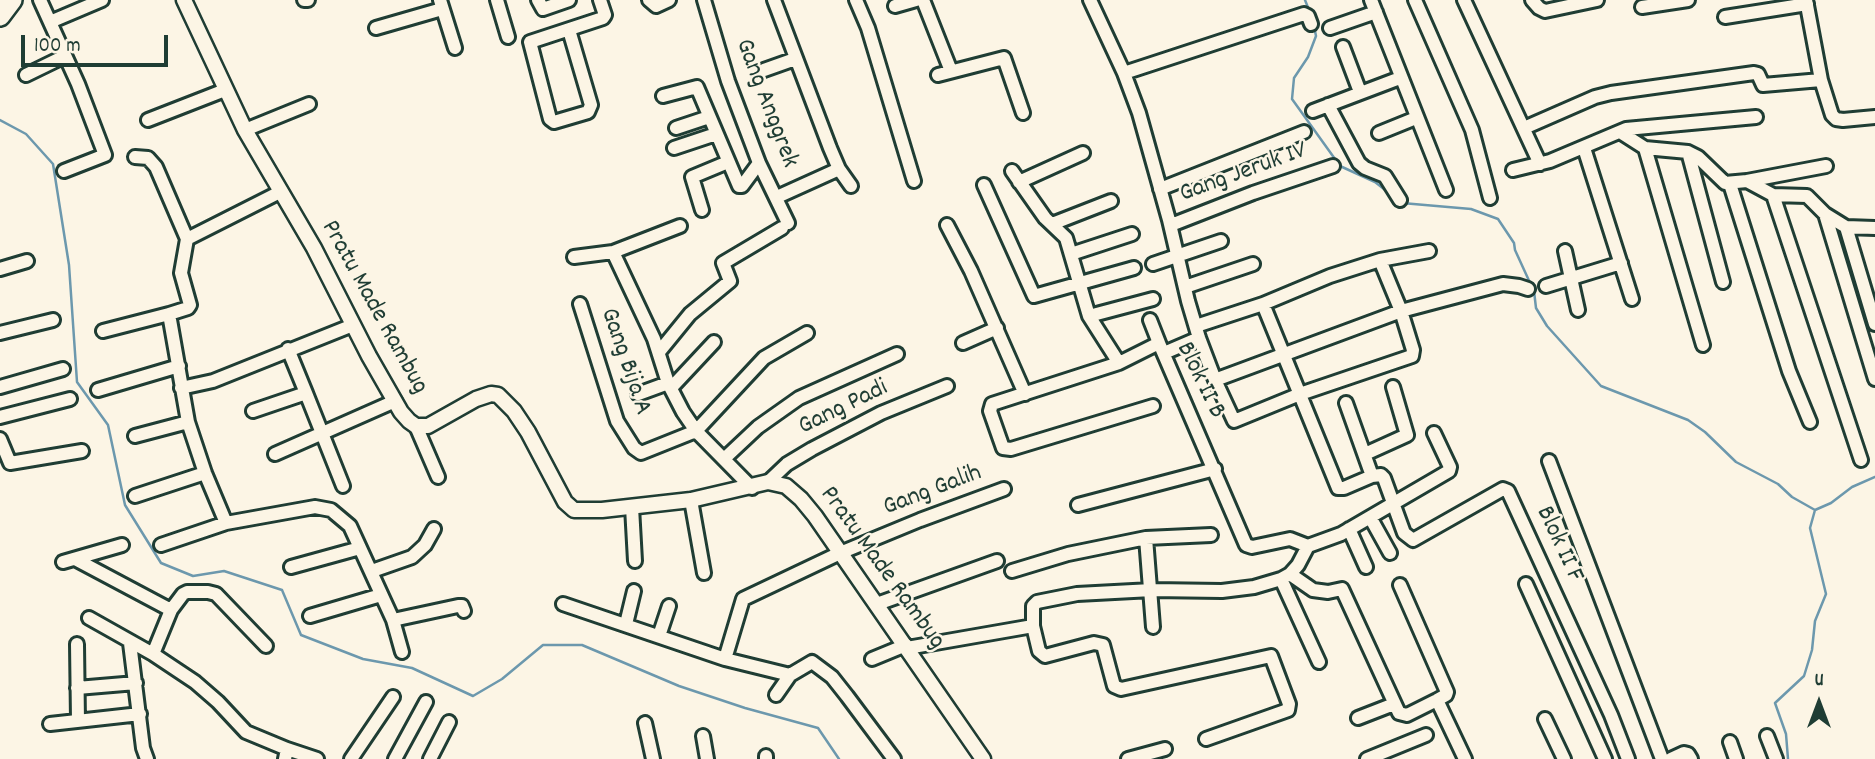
<!DOCTYPE html>
<html>
<head>
<meta charset="utf-8">
<style>
	body { margin:0 }
	#map { position:relative; width:1875px; height:759px; overflow:hidden; background:#fcf5e5; font-family:Dekko,sans-serif }
	canvas { display:block }
	.north { position:absolute; left:1784px; top:668px; width:70px; height:70px; -webkit-text-stroke:5px #fcf5e5; paint-order:stroke; rotate:0deg; font-size:19px; font-weight:700; line-height:28px; text-align:center; color:#1f3d34 }
	.north::after { content:''; display:block; margin:auto; width:24px; height:32px; background:#1f3d34; clip-path:polygon(50% 0,100% 100%,50% 72%,0 100%) }
	.scale { position:absolute; left:21px; top:35px; width:147px; height:32px; box-sizing:border-box; border:4px solid #1f3d34; border-top:0; padding-left:9px; font-size:21px; line-height:24px; white-space:nowrap; color:#1f3d34; -webkit-text-stroke:5px #fcf5e5; paint-order:stroke }
</style>
</head>
<body>
<div id="map">
<canvas width="1875" height="759"></canvas>
<div class="north">U</div>
<div class="scale">100 m</div>
</div>
<script>
const ctx = document.querySelector('canvas').getContext('2d');
ctx.lineJoin = 'round';
function toPath(rows) {
  const path = new Path2D();
  for (const r of rows) {
    path.moveTo(r[0], r[1]);
    for (let i = 2; i < r.length; i += 2) path.lineTo(r[i], r[i + 1]);
  }
  return path;
}
function strokePath(path, color, width, dash) {
  ctx.strokeStyle = color;
  ctx.lineWidth = width;
  ctx.lineCap = dash ? 'butt' : 'round';
  ctx.setLineDash(dash || []);
  ctx.stroke(path);
}
function label(font, color, halo, rows, align = 'center') {
  ctx.font = font + ' Dekko,sans-serif';
  ctx.lineWidth = 5;
  ctx.setLineDash([]);
  ctx.textBaseline = 'middle';
  ctx.strokeStyle = halo;
  ctx.fillStyle = color;
  for (const [text, x, y, turn = 0] of rows) {
    ctx.save();
    ctx.translate(x, y);
    ctx.rotate((+turn || 0) * Math.PI / 180);
    ctx.textAlign = isNaN(turn) ? turn : align;
    if (halo) ctx.strokeText(text, 0, 0);
    ctx.fillText(text, 0, 0);
    ctx.restore();
  }
}
strokePath(toPath([
	[1305,0,1309,10],
	[1314,26,1316,36,1308,57,1294,78,1292,99,1340,166,1375,182,1389,193],
	[0,120,26,134,53,164,69,265,77,382,108,425,125,505,161,563,193,576,224,571,282,590,301,635,363,659,412,668,473,696,502,679,543,645,582,645,679,686,745,708,818,728,839,759],
	[1402,203,1471,209,1498,219,1514,243,1515,250,1531,285],
	[1534,291,1536,308,1547,326,1601,386,1688,420,1705,432,1736,462,1778,484,1792,497,1815,510],
	[1788,759,1786,734,1775,703,1804,676,1812,650,1815,621,1826,594,1810,528,1815,510,1831,503,1852,487,1875,477]
]), '#6c98ad', 2.5);
const minor = toPath([
	[40,0,78,84,105,155,64,171],
	[304,0,308,0],
	[440,0,455,48],
	[497,0,508,37],
	[538,0,543,9,569,0],
	[649,0,656,6,669,0],
	[704,0,728,81,759,163,788,223],
	[774,0,830,148,839,169,851,186],
	[856,0,868,28,914,181],
	[923,0,951,71],
	[1090,0,1124,73,1139,113,1169,220,1188,301,1199,338,1215,380,1401,311,1503,284,1519,286,1528,289],
	[1371,0,1446,190],
	[1415,0,1472,130,1490,198],
	[1464,0,1540,164],
	[1532,0,1539,8,1545,11,1597,0],
	[1806,0,1821,80,1832,115,1836,119,1843,120,1875,117],
	[895,6,916,0],
	[1642,7,1688,0],
	[1725,17,1807,4],
	[50,22,102,0],
	[376,28,442,9],
	[1330,28,1376,12],
	[569,30,591,105,588,112,554,122,550,119,530,42,603,18,605,15,600,0],
	[1343,47,1360,92],
	[764,70,795,59],
	[1124,73,1304,14,1308,16,1311,24],
	[26,75,65,56],
	[938,75,1004,58,1023,113],
	[663,96,697,87,739,186,742,186,759,163],
	[1328,105,1359,163,1365,168,1385,176,1400,200],
	[1313,111,1400,78],
	[148,120,225,90],
	[676,128,709,117],
	[1524,128,1595,97,1611,93,1754,73,1758,74,1763,85,1821,80],
	[245,130,309,104],
	[1620,132,1645,148,1688,152,1698,157,1725,183,1747,181,1773,195,1807,196,1825,214,1846,227,1875,228],
	[1379,133,1416,118],
	[674,148,716,134],
	[1584,148,1632,299],
	[1645,148,1703,345],
	[1688,152,1723,282],
	[135,157,148,158,156,167,187,239],
	[1513,170,1550,161,1626,129,1756,117],
	[1012,171,1045,218,1066,238,1089,316,1119,363,1159,343,1246,545,1252,547,1290,539,1308,546],
	[1747,181,1826,166],
	[1019,182,1083,153],
	[1730,184,1789,371,1810,422],
	[984,185,1034,296,1134,268],
	[1160,189,1304,132],
	[280,192,187,239,181,273,190,305,188,308,169,314,188,422,205,473,226,523,315,507,331,510,350,526,393,620,402,652],
	[1773,195,1861,460],
	[777,197,839,169],
	[702,210,692,177,728,162],
	[1825,214,1875,379],
	[1052,224,1111,201],
	[947,225,971,271,1025,394],
	[1171,225,1253,193,1333,166],
	[1846,227,1875,324],
	[1565,251,1578,310],
	[613,252,654,339,668,383,683,412,696,431,752,488],
	[1071,254,1132,234],
	[574,257,613,252,680,226],
	[1153,264,1221,241],
	[0,269,27,261],
	[1546,286,1621,263],
	[1185,287,1253,264],
	[580,304,617,421,634,448,641,453,696,431,764,358,807,333],
	[1263,304,1338,488,1344,488,1372,476,1381,475,1384,478,1404,533,1413,540,1503,489,1508,491,1611,715,1628,759],
	[1089,316,1153,299],
	[1150,320,1159,343],
	[1196,326,1263,304,1330,276,1380,260,1429,251],
	[103,331,169,314],
	[0,333,53,320],
	[963,343,997,328],
	[659,352,690,314,730,281,723,263,782,228],
	[1164,353,1199,338],
	[1119,363,992,404,990,411,1003,448,1011,449,1153,406],
	[1215,380,1234,421,1300,394,1412,356,1413,350,1401,311,1380,260],
	[0,387,63,369],
	[181,388,213,381,353,325],
	[671,388,714,342],
	[98,390,179,366],
	[306,393,343,486],
	[638,394,668,383],
	[1346,403,1372,476],
	[253,411,306,393,288,349],
	[0,417,70,399],
	[416,426,438,477],
	[135,436,188,422],
	[0,439,10,463,82,451],
	[275,454,395,401],
	[1365,454,1407,435,1393,387],
	[725,458,758,427,799,398,897,354],
	[1549,461,1662,759],
	[768,482,787,464,812,449,881,413,947,386],
	[135,496,205,473],
	[691,500,704,573],
	[1078,505,1215,469],
	[632,507,635,561],
	[1370,517,1390,553],
	[1349,529,1366,567],
	[1146,538,1153,627],
	[161,545,226,523],
	[75,559,171,610],
	[63,562,122,545],
	[291,567,360,548],
	[372,571,412,557,425,545,434,529],
	[1012,571,1068,554,1146,538,1211,535],
	[1290,574,1313,590,1328,592,1342,589,1399,713,1407,715,1437,700,1465,759],
	[1281,579,1319,662],
	[1526,584,1605,759],
	[1400,585,1447,692,1446,695,1437,700],
	[563,604,725,659,790,675,812,662,832,677,847,696,894,759],
	[877,604,997,561],
	[310,616,381,595],
	[89,618,153,654,195,682,218,702,246,732,287,749],
	[393,620,458,606,462,606,464,611],
	[626,624,634,591],
	[1033,626,1039,651,1045,656,1094,643,1103,645,1114,686,1121,689,1271,656,1289,704,1288,710,1206,739],
	[659,636,669,606],
	[130,643,143,748,147,759],
	[77,644,78,721],
	[907,648,1033,626,1033,606,1037,602,1077,594,1152,590,1222,591,1254,587,1281,579,1290,574,1298,565,1308,546,1341,534,1449,471,1450,467,1434,433],
	[153,654,171,610,183,594,187,592,208,592,216,594,266,646],
	[725,659,743,599,840,553,920,520,1004,489],
	[872,659,906,645],
	[77,688,136,683],
	[776,695,790,675],
	[1358,718,1394,704],
	[1545,719,1564,759],
	[645,723,653,759],
	[50,724,140,714],
	[703,736,707,759],
	[1767,736,1776,759],
	[1730,742,1736,759],
	[766,756,766,759],
	[285,759,287,749,317,759],
	[351,759,393,697],
	[395,759,426,702],
	[430,759,449,722],
	[1128,759,1165,749],
	[1367,759,1426,735],
	[1671,759,1684,753,1688,754,1691,759]
]);
const tertiary = toPath([
	[184,0,245,130,314,248,369,356,401,412,409,421,416,426,428,426,476,399,491,394,498,395,514,411,528,432,565,502,574,510,602,510,691,500,768,482,786,486,801,499,815,516,983,759]
]);
const trunk = toPath([
	[0,16,12,0]
]);
strokePath(minor, '#1f3d34', 18);
strokePath(tertiary, '#1f3d34', 19);
strokePath(trunk, '#1f3d34', 24);
strokePath(minor, '#fcf5e5', 12);
strokePath(tertiary, '#fcf5e5', 14);
strokePath(trunk, '#fcf5e5', 19);
label('26px', '#1f3d34', '#fcf5e5', [
	["Gang Anggrek",765,104,69],
	["Gang Jeruk IV",1244,174,-20],
	["Pratu Made Rambug",373,308,61],
	["Gang Bija A",624,362,71],
	["Blok II B",1199,381,64],
	["Gang Padi",844,409,-26],
	["Gang Galih",933,492,-21],
	["Blok II F",1558,545,65],
	["Pratu Made Rambug",881,569,54]
]);
</script>
</body>
</html>
